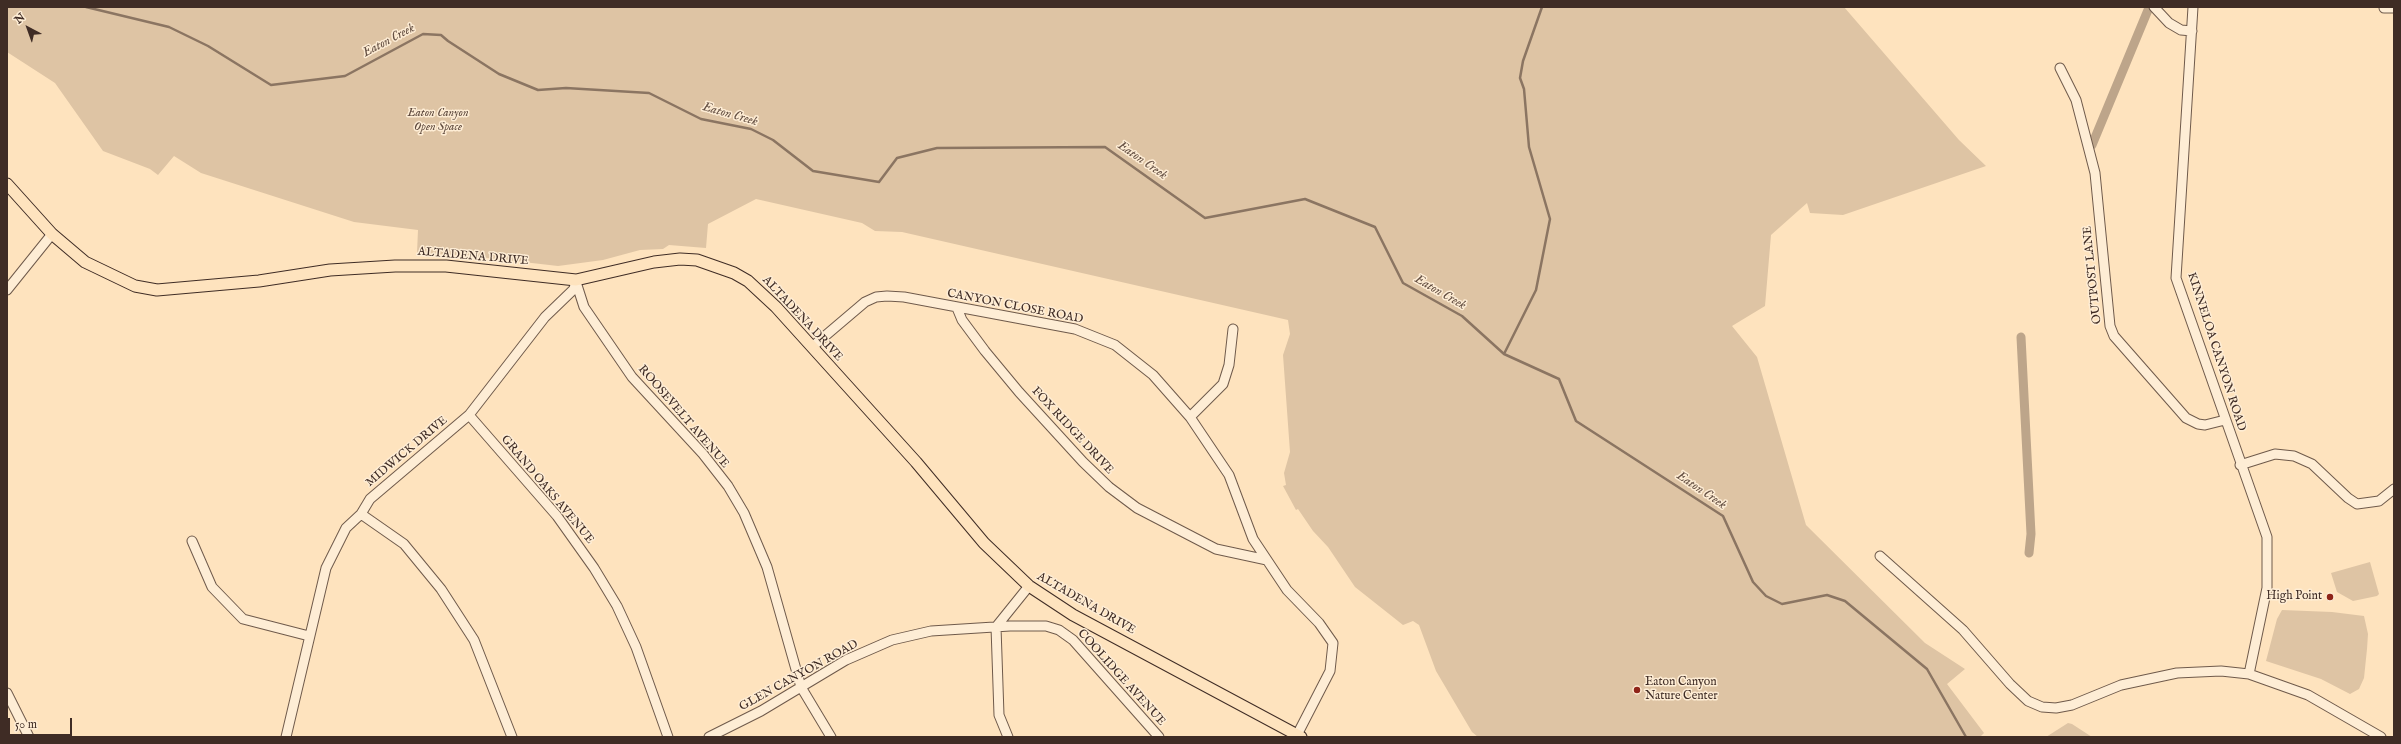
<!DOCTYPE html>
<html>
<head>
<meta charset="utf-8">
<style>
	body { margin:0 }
	#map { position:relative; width:2401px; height:744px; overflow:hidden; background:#fee3be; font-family:"IM FELL English",serif }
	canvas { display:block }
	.frame { position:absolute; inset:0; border:8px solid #3f2c25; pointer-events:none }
	.north { position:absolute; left:8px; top:8px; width:40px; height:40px; -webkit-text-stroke:3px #feedd5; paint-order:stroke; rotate:319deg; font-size:11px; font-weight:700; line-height:16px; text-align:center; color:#3f2c25 }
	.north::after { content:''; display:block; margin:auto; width:14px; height:18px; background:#3f2c25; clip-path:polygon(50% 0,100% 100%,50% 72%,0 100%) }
	.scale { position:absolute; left:8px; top:718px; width:64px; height:18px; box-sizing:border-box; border:2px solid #3f2c25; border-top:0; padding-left:5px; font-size:12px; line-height:14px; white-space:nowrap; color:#3f2c25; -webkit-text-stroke:3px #feedd5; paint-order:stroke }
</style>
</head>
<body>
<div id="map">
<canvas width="2401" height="744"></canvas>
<div class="frame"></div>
<div class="north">N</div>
<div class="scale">50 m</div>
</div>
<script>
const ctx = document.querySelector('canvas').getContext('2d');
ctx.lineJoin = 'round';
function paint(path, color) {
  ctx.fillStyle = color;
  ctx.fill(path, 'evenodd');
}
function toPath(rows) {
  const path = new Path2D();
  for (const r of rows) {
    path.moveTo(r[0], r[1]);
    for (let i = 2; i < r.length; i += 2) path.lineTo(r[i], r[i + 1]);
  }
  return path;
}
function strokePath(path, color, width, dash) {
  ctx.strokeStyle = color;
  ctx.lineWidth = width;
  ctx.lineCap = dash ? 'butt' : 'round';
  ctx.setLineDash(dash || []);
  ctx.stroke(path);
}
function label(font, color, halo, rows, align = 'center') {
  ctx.font = font + ' "IM FELL English",serif';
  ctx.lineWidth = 3;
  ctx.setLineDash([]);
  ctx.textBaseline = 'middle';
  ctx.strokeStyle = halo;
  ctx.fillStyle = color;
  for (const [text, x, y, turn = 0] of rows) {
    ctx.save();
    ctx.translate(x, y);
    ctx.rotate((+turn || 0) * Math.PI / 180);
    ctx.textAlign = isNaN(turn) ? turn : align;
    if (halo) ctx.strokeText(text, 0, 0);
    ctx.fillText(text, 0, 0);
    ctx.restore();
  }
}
paint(toPath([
	[7,7,1844,7,1959,140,1986,166,1843,215,1810,213,1807,203,1771,235,1765,306,1732,326,1757,357,1806,525,1925,643,1965,669,1947,684,1984,733,1980,737,1478,737,1472,732,1436,671,1419,625,1413,621,1403,625,1355,587,1328,547,1313,531,1298,509,1296,510,1283,486,1286,485,1284,473,1290,452,1283,355,1290,334,1288,320,902,232,875,231,862,223,756,199,708,224,706,248,669,245,663,249,640,250,603,260,558,266,471,256,417,253,418,230,354,222,201,173,174,156,158,175,150,169,103,151,55,83,7,52],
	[2370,562,2379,594,2377,596,2353,601,2337,592,2331,573],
	[2282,610,2332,612,2364,616,2368,634,2367,649,2364,678,2359,689,2350,694,2321,679,2266,661,2277,619],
	[2068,723,2072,724,2092,737,2046,737]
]), '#dec4a4');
strokePath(toPath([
	[86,7,169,27,208,46,271,85,345,76,423,34,441,35,448,41,499,74,538,90,566,88,649,93,701,119,751,129,773,140,813,171,879,182,897,158,937,148,1105,147,1205,218,1305,199,1375,227,1403,283,1462,316,1504,354,1559,379,1576,421,1723,516,1753,582,1766,596,1782,604,1827,595,1845,601,1927,669,1966,737],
	[1504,354,1536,290,1550,219,1529,147,1524,89,1520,78,1523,61,1542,7]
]), '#8b7562', 2.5);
strokePath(toPath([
	[2092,145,2148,10],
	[2021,337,2031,534,2029,553]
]), '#bda58a', 9);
const minor = toPath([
	[2154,7,2169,23,2181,30,2192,31],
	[2193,7,2176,278,2267,537,2267,588,2249,674],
	[2384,8,2394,8],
	[2060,68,2076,100,2095,173,2110,326,2114,336,2186,418,2198,424,2205,425,2225,420],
	[576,282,584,307,632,377,703,454,728,486,744,513,767,567,801,687,831,737],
	[7,290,52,234],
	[957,308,962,320,985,351,1019,392,1083,462,1109,487,1137,508,1216,549,1267,560],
	[812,347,865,302,876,297,887,296,904,297,1075,329,1115,345,1153,375,1190,417,1229,475,1253,539,1287,590,1319,623,1333,643,1330,671,1297,735],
	[469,415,557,516,594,568,617,606,636,647,668,737],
	[1190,417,1223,384,1229,365,1233,329],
	[2240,465,2275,454,2294,456,2312,464,2348,498,2357,504,2379,501,2394,489],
	[361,514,404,544,441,589,474,640,512,737],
	[192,541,212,587,243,619,309,636],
	[1880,556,1963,630,2010,684,2028,701,2042,707,2056,708,2072,705,2121,685,2177,673,2221,671,2249,674,2308,695,2381,737],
	[7,693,29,737],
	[286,737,326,568,346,528,361,514,370,499,469,415,545,317,574,289,576,280],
	[709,737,761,711,846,660,892,640,931,631,1010,626,1046,626,1059,630,1073,640,1159,737],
	[1008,737,999,715,996,627,1029,586]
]);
const major = toPath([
	[7,184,52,234,85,262,135,286,157,290,259,281,330,270,395,266,446,266,576,280,654,262,680,259,697,260,734,273,748,281,776,307,916,462,984,543,1029,586,1073,615,1301,737]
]);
strokePath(minor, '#6f5a4b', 11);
strokePath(major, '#3f2c25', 13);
strokePath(minor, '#feedd5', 9);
strokePath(major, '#fee3be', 11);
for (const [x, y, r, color] of [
	[2330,597,4,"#8f2418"],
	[1637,690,4,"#8f2418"]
]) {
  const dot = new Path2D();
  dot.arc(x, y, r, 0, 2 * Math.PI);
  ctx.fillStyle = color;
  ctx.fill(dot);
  strokePath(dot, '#feedd5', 1.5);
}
label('italic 12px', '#5f4a3e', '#feedd5', [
	["Eaton Canyon",438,114],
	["Open Space",438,128]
]);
label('12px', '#3f2c25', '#feedd5', [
	["ALTADENA DRIVE",473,257,5],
	["OUTPOST LANE",2093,275,-96],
	["CANYON CLOSE ROAD",1015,307,11],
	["ALTADENA DRIVE",802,319,47],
	["KINNELOA CANYON ROAD",2216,352,72],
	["ROOSEVELT AVENUE",683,417,49],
	["FOX RIDGE DRIVE",1072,431,47],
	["MIDWICK DRIVE",407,452,-40],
	["GRAND OAKS AVENUE",547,490,50],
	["ALTADENA DRIVE",1086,604,30],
	["GLEN CANYON ROAD",799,676,-29],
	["COOLIDGE AVENUE",1121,678,48]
]);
label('12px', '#3f2c25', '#feedd5', [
	["High Point",2322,597],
	["Eaton Canyon",1645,683,"left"],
	["Nature Center",1645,697,"left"]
], 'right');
label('italic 13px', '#655043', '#feedd5', [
	["Eaton Creek",389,41,-28],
	["Eaton Creek",730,115,16],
	["Eaton Creek",1142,161,35],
	["Eaton Creek",1440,293,30],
	["Eaton Creek",1701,491,34]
]);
</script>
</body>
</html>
